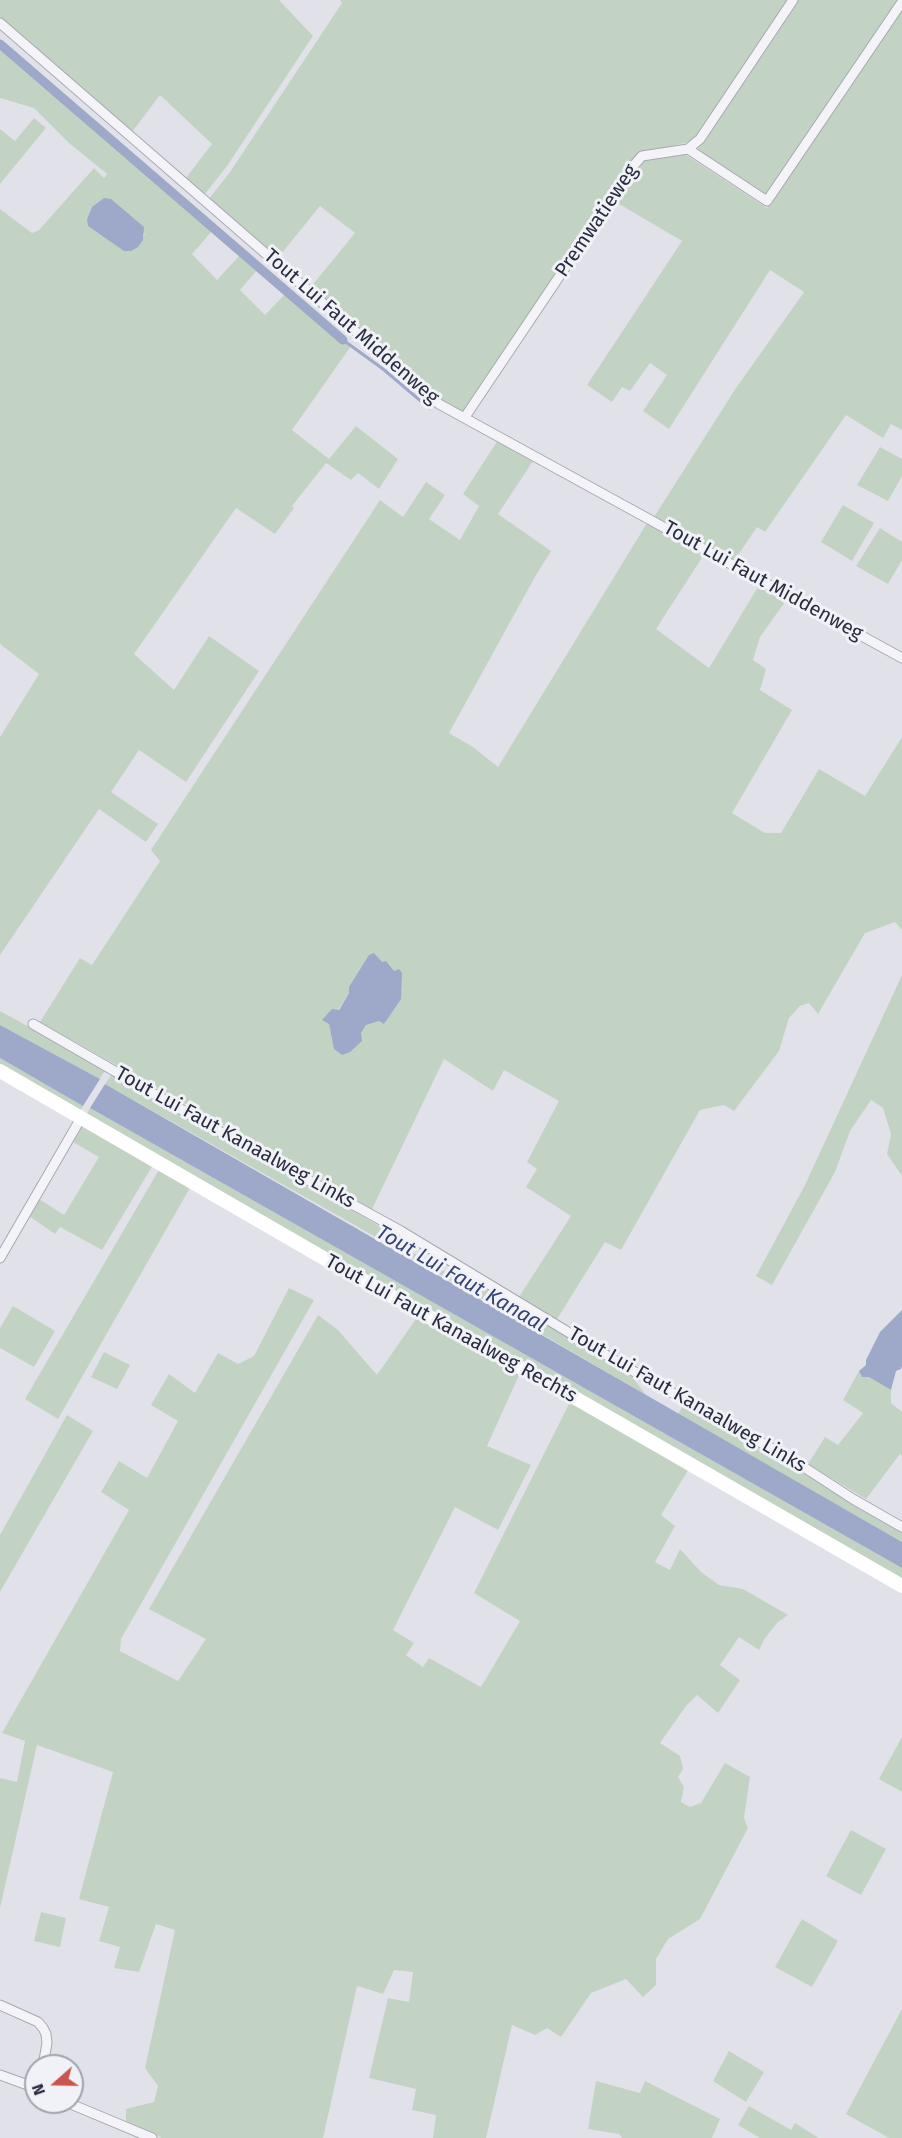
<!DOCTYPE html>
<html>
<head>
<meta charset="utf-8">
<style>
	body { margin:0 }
	#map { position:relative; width:902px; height:2138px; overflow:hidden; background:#e1e2e9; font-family:"Fira Sans",sans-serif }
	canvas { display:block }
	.north { position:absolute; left:24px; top:2054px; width:60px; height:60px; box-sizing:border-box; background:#f1f2f7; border:2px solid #a1a3ae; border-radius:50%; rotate:250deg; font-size:16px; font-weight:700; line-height:24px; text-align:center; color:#2a2d40 }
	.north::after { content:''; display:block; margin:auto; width:21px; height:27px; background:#c9564c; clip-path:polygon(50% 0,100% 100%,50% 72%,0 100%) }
</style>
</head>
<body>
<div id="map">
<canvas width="902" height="2138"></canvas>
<div class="north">N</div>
</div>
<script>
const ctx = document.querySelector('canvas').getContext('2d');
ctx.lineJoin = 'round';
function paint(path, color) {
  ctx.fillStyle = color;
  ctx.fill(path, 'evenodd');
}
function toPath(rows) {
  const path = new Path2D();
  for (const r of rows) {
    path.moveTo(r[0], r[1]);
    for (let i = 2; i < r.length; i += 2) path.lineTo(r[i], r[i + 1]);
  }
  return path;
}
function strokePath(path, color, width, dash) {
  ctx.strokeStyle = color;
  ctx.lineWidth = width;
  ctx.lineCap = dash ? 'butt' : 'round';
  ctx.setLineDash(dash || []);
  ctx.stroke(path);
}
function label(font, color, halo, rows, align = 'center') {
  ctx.font = font + ' "Fira Sans",sans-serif';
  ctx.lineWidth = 6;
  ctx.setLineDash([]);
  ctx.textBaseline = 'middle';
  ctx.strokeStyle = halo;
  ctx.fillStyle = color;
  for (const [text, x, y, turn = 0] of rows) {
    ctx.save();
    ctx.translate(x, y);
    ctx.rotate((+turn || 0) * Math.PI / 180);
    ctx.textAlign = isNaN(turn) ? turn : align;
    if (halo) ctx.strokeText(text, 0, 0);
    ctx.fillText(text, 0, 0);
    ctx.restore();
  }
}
paint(toPath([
	[0,0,279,0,313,36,227,166,205,194,185,179,212,144,160,95,132,132,0,17],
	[340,0,788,0,697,138,689,142,638,154,464,413,439,399,310,288,355,233,320,206,277,259,208,200,230,172,342,3],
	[798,0,898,0,765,195,697,150],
	[902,9,902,430,891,424,883,438,846,415,765,532,757,527,734,561,654,517,736,388,804,292,770,270,669,429,643,411,667,375,650,363,630,391,622,387,612,402,587,385,682,241,614,201,646,159,669,154,686,155,767,208],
	[0,44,214,229,192,254,217,280,242,253,259,268,240,290,265,315,287,292,351,346,292,430,329,459,356,426,398,459,379,489,358,473,351,480,326,463,292,506,294,508,275,534,236,508,134,654,174,690,209,636,259,671,186,782,139,750,111,792,158,824,146,842,99,809,0,955,0,737,39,674,0,644,0,209,32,233,39,230,94,168,104,178,107,174,69,143,34,108,0,98],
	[92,207,145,234,138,247,87,219],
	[34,118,46,128,0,184,0,129,15,141],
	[498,440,533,461,498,514,551,551,536,575,449,733,473,747,498,767,647,523,703,556,656,629,709,668,758,587,785,602,760,637,753,660,766,669,760,690,792,710,732,813,765,833,781,833,819,769,865,796,902,737,902,930,895,922,865,933,818,1014,809,1003,800,1006,789,1018,779,1051,734,1111,724,1105,700,1110,621,1250,605,1242,557,1319,519,1297,571,1216,526,1187,537,1169,527,1162,559,1101,504,1070,493,1091,444,1059,372,1209,40,1022,80,958,92,965,160,861,151,850,380,500,403,517,426,482,445,495,429,519,460,540,479,506,463,494],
	[374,953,382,963,394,971,385,1024,379,1021,372,1021,366,1025,361,1033,332,1036,329,1024],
	[880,447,902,459,902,476,888,501,857,485],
	[843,505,874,523,852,561,821,542],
	[880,528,902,542,902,560,888,584,856,566],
	[902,975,902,1176,887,1154,891,1134,883,1108,871,1100,850,1131,835,1172,772,1285,756,1276,804,1187],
	[0,1011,106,1069,100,1079,0,1025],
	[0,1058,83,1106,80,1111,0,1066],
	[112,1074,411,1244,410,1251,464,1283,472,1281,630,1374,646,1395,367,1232,105,1084],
	[90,1108,902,1568,902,1579,86,1116],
	[84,1124,153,1165,102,1250,60,1227,55,1234,29,1216,39,1199,64,1215,99,1157,73,1142],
	[160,1168,191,1186,58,1419,25,1399],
	[289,1288,314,1300,121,1639,120,1651,178,1681,206,1639,149,1609,318,1315,338,1330,377,1375,418,1316,520,1373,487,1446,531,1465,498,1530,455,1507,393,1630,414,1643,406,1655,423,1667,429,1658,481,1687,520,1621,474,1593,571,1400,690,1467,661,1515,675,1526,655,1562,670,1570,680,1549,701,1572,719,1585,743,1589,788,1615,778,1622,765,1638,759,1650,739,1637,720,1665,740,1680,718,1713,697,1695,686,1706,660,1743,680,1756,683,1769,678,1777,684,1787,681,1802,690,1807,701,1803,725,1763,750,1777,744,1818,748,1828,700,1919,668,1939,656,1959,656,1985,643,1997,626,1979,591,1993,561,2037,547,2028,535,2035,512,2025,486,2138,433,2138,436,2115,412,2110,416,2089,369,2078,388,1998,409,2002,413,1972,394,1970,383,1994,357,1986,323,2138,162,2138,126,2122,126,2109,154,2102,158,2086,145,2068,175,1930,156,1924,139,1972,114,1968,120,1947,99,1941,109,1907,79,1899,113,1772,37,1745,0,1908,0,1778,17,1782,25,1741,2,1733,129,1510,101,1492,119,1461,147,1478,178,1421,151,1405,169,1374,195,1393,218,1353,238,1364,254,1356],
	[13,1306,55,1331,34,1367,0,1348,0,1328],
	[104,1352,130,1365,117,1389,91,1377],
	[859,1371,862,1377,869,1376,891,1390,891,1403,902,1412,902,1456,900,1454,866,1499,808,1464,825,1437,838,1445,863,1413,843,1400],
	[685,1403,902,1532,902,1542,678,1414],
	[67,1415,93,1431,0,1592,0,1535],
	[902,1737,902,1792,879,1779],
	[851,1830,886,1849,861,1895,826,1876],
	[41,1912,66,1918,60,1947,34,1941],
	[802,1919,838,1941,812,1987,775,1967],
	[902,2009,902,2138,889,2138,846,2114],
	[729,2051,764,2072,746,2102,713,2081],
	[596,2081,640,2093,645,2081,720,2119,712,2138,622,2138,619,2134,588,2129],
	[749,2106,791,2130,795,2123,819,2138,760,2138,738,2125]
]), '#c3d3c3');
paint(toPath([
	[104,198,111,199,144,227,143,240,138,247,131,251,124,251,88,226,87,219,92,207],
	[374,953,382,962,386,961,394,971,399,969,402,973,401,999,384,1024,379,1021,366,1025,361,1033,362,1041,350,1052,342,1055,334,1049,329,1024,322,1020,332,1009,339,1010,349,993,349,987,369,955],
	[0,1025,100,1079,83,1106,0,1058],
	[105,1084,902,1542,902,1568,90,1108],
	[902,1310,902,1366,901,1369,896,1371,891,1390,869,1377,862,1377,859,1371,866,1365,866,1360,880,1332]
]), '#9ea8c8');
strokePath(toPath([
	[343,340,383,369,429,408]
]), '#9ea8c8', 3);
strokePath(toPath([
	[0,44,343,340]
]), '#9ea8c8', 9);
const street = toPath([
	[0,23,439,404,902,658],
	[688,149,767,201,902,2],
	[465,417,634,165,642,156,688,149,700,139,793,0],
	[33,1024,208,1125,401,1231,626,1367,796,1462,853,1499,902,1527],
	[0,1258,81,1118],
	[0,2005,38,2022,43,2028,46,2034,47,2043,43,2066],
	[0,2075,36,2088],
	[66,2102,152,2138]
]);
strokePath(street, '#a6a8b3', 11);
strokePath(street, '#f4f4f8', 9);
strokePath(toPath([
	[0,1071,339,1267,570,1395,902,1586]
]), '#fff', 14);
label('20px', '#2a2d40', '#f1f2f7', [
	["Premwatieweg",597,221,-56],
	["Tout Lui Faut Middenweg",351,327,41],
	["Tout Lui Faut Middenweg",763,581,29],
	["Tout Lui Faut Kanaalweg Links",235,1138,29],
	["Tout Lui Faut Kanaalweg Rechts",451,1329,29],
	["Tout Lui Faut Kanaalweg Links",687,1400,30]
]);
label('italic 21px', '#364373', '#f1f2f7', [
	["Tout Lui Faut Kanaal",461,1279,30]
]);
</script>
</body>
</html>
